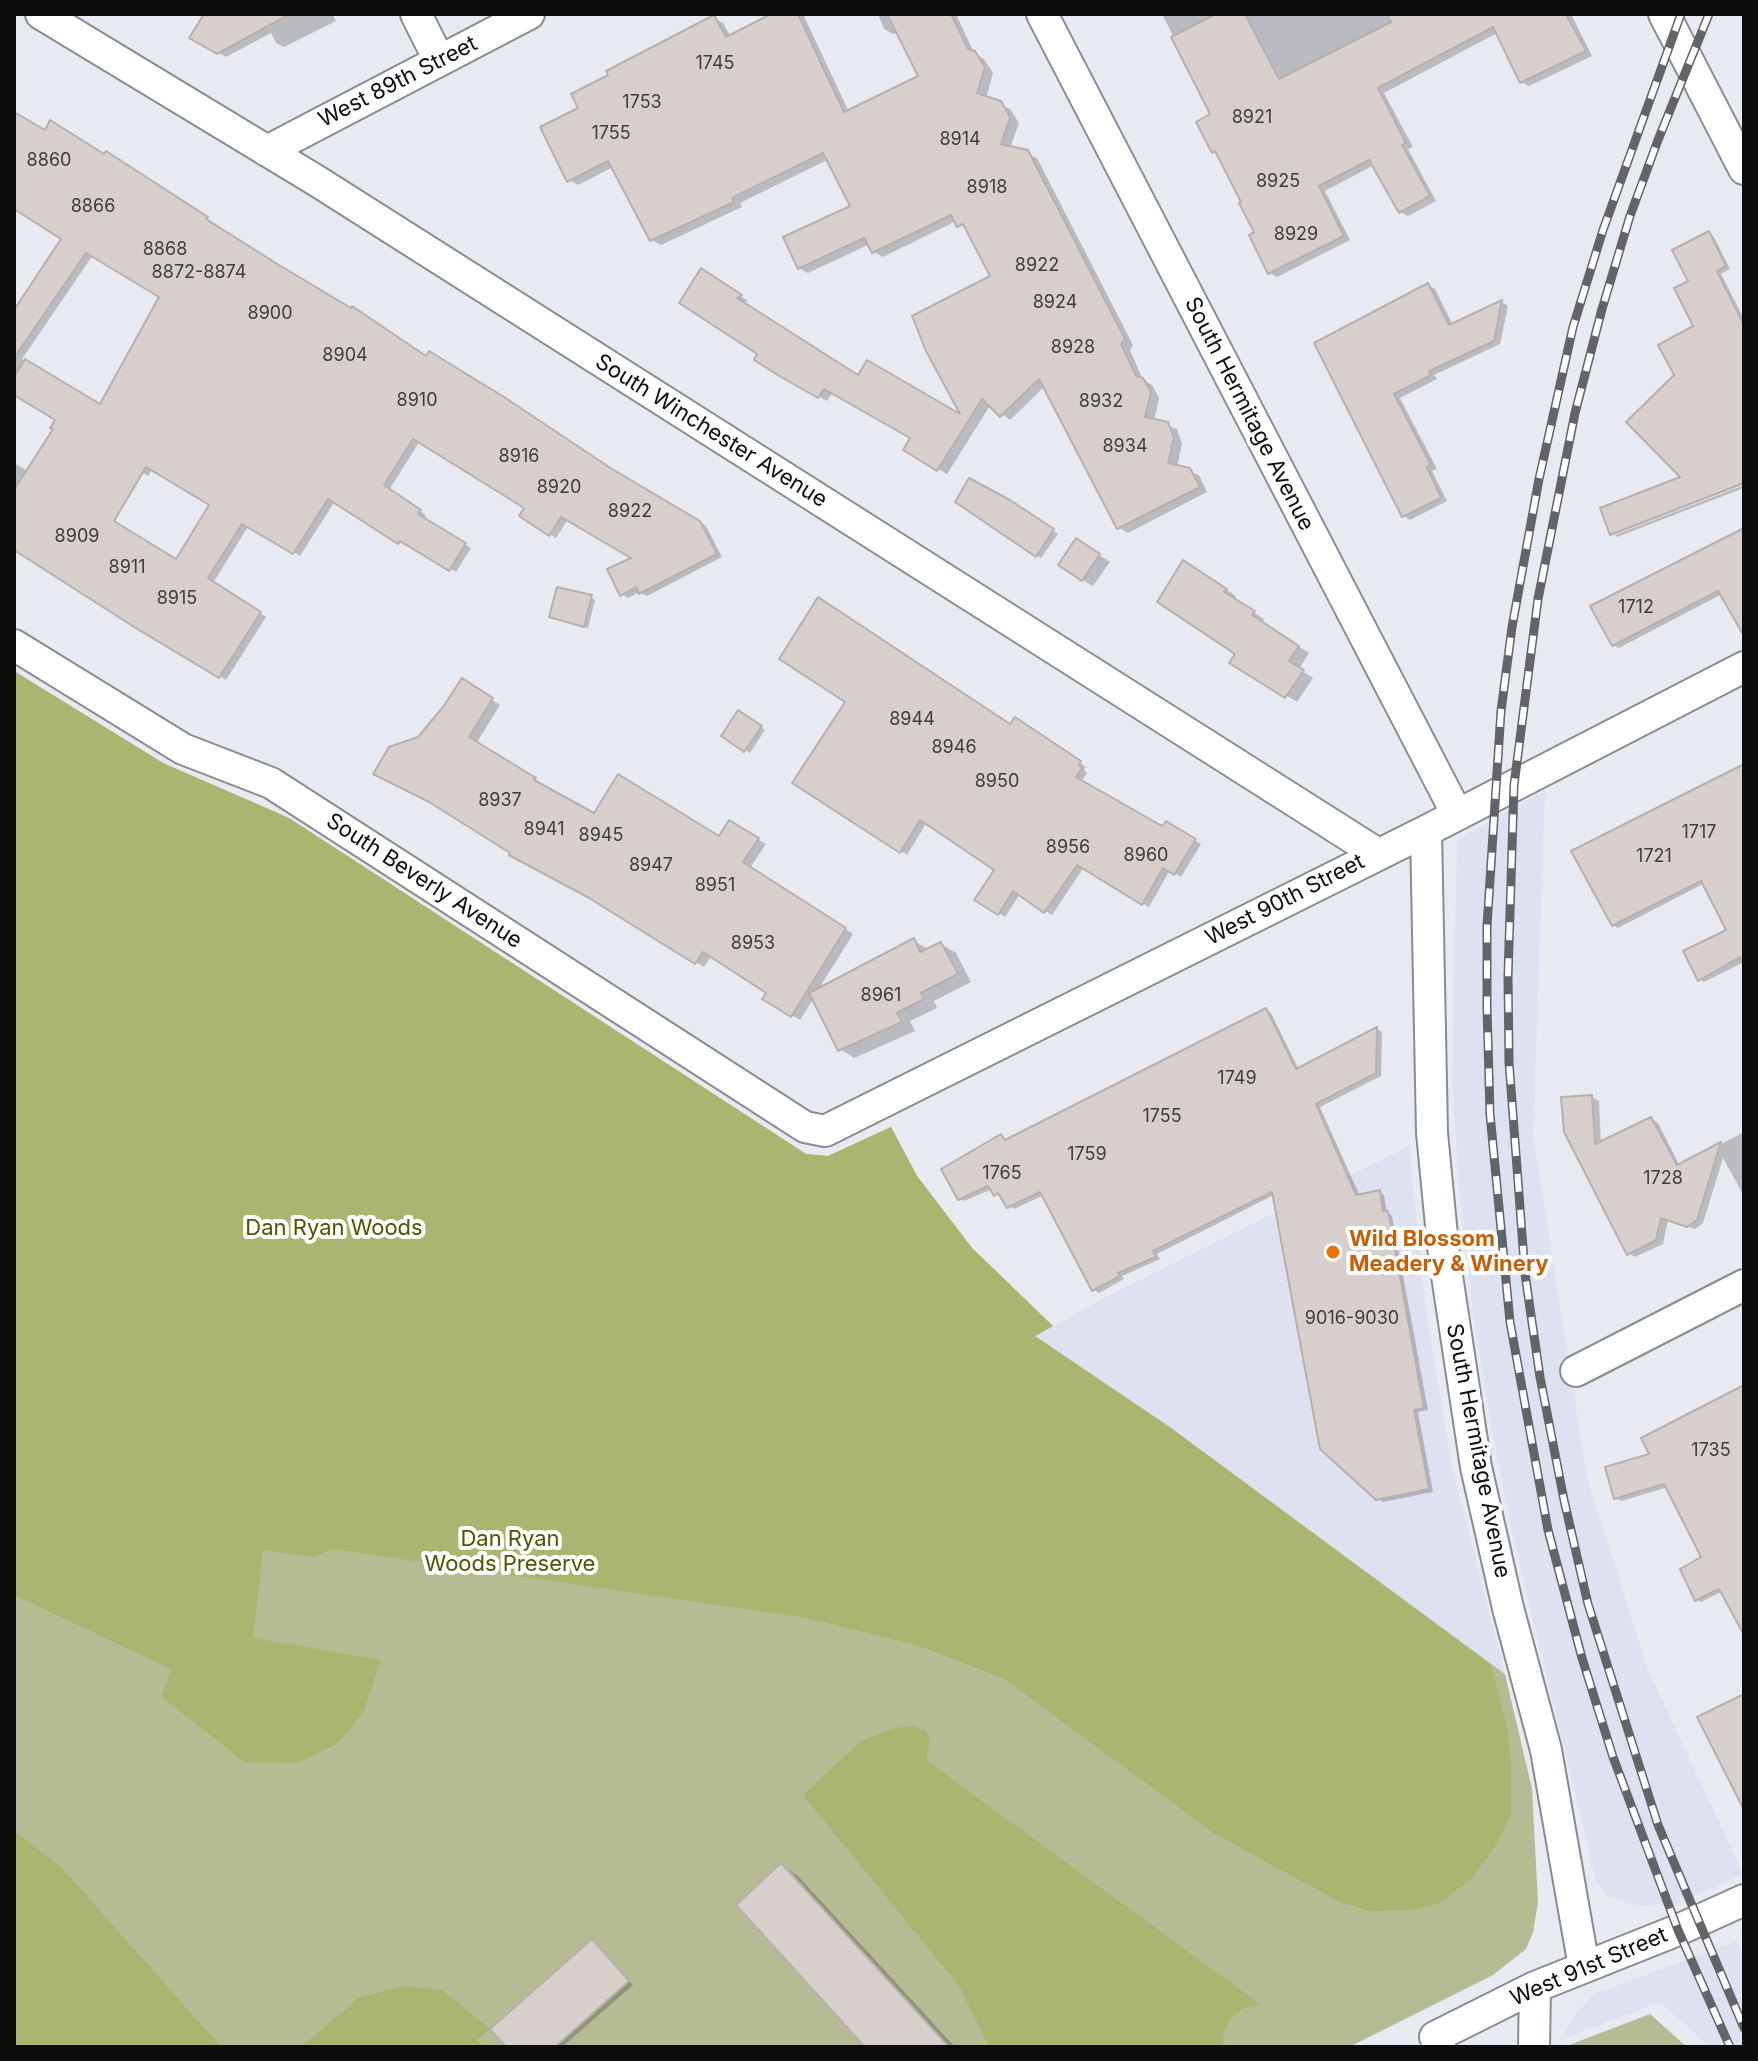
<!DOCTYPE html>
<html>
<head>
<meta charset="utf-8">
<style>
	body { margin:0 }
	#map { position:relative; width:1758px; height:2061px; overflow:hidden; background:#e8eaf1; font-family:Inter,sans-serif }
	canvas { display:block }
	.frame { position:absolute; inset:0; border:16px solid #0b0c0e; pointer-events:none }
</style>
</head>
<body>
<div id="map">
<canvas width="1758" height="2061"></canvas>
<div class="frame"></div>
</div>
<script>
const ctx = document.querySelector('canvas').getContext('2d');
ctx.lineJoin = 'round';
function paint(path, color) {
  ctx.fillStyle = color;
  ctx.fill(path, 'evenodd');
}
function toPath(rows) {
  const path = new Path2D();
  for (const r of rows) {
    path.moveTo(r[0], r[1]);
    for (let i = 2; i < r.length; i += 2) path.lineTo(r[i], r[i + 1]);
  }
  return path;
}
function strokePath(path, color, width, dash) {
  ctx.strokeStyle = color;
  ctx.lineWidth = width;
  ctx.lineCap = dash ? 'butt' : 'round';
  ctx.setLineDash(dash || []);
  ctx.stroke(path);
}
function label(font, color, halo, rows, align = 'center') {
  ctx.font = font + ' Inter,sans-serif';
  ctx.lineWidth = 8;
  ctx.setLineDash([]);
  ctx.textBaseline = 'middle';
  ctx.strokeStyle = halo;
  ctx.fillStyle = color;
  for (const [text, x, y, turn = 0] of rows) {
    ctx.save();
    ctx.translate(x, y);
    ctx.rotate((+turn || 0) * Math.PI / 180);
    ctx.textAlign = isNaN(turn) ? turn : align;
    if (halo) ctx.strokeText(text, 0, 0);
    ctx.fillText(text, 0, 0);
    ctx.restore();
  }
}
paint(toPath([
	[1545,790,1533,1135,1587,1478,1647,1667,1743,1874,1676,1904,1640,1906,1617,1900,1608,1897,1596,1880,1511,1527,1491,1425,1472,1305,1460,1199,1452,1082,1457,840],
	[1409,1146,1425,1305,1450,1459,1505,1674,1171,1428,1035,1336,1112,1294],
	[1737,1941,1744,1960,1744,1992,1739,1995,1744,2006,1744,2047,1710,2047,1660,2002,1562,2039,1571,2020,1594,1994]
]), '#dee1f0');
paint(toPath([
	[14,671,163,763,289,818,806,1154,828,1156,891,1127,917,1176,972,1248,1053,1326,1035,1336,1171,1428,1505,1674,1532,1789,1538,1902,1533,1932,1526,1949,1493,1975,1349,2047,14,2047],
	[1650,2014,1687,2047,1564,2047]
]), '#b5bc93');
paint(toPath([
	[14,671,163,763,289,818,806,1154,828,1156,891,1127,917,1176,972,1248,1053,1326,1035,1336,1171,1428,1491,1665,1508,1731,1511,1766,1511,1815,1496,1845,1472,1878,1439,1903,1411,1910,1370,1911,1340,1902,1215,1834,1003,1678,916,1645,807,1618,333,1549,313,1557,263,1550,253,1638,381,1660,363,1713,337,1744,297,1763,244,1762,162,1697,171,1669,14,1595],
	[913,1725,926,1731,930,1740,926,1760,1261,2005,1243,2008,1230,2020,1223,2035,1223,2047,989,2047,959,1986,803,1795,861,1741,892,1729],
	[14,1830,61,1867,221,2047,14,2047],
	[404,1986,442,1990,490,2029,477,2040,483,2047,301,2047,359,1998]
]), '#abb56f');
paint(toPath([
	[206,14,332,14,336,21,284,47,276,43,271,33,226,57,192,37],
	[776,14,803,14,849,112,920,77,898,32,893,34,884,29,878,14,956,14,974,53,984,59,993,73,986,98,1010,109,1019,123,1010,148,1037,158,1133,345,1130,350,1143,380,1152,385,1159,398,1154,421,1177,429,1182,444,1177,467,1199,475,1207,492,1128,533,1119,528,1045,386,1010,420,991,404,947,474,906,449,913,437,833,392,827,401,782,375,760,354,710,276,748,301,743,303,859,377,965,419,993,277,967,230,956,221,883,257,874,252,870,244,808,273,799,268,853,207,829,159,740,203,742,207,661,245,652,240,613,167,578,185,569,180,581,109,714,18,723,23,731,37],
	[1162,14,1571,14,1592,56,1529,86,1522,82,1497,33,1384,93,1413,147,1408,149,1436,201,1408,216,1400,212,1374,165,1325,191,1350,240,1277,277,1270,273,1257,233,1219,154,1214,151,1213,115],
	[14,114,45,133,105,157,113,157,286,271,706,526,722,557,647,596,639,592,628,598,622,594,635,558,568,519,556,538,550,534,527,507,420,441,389,490,426,515,423,519,471,548,456,572,407,543,406,546,400,542,335,501,300,556,249,525,213,583,266,617,226,680,14,547,14,463,176,561,212,504,153,469,148,476,14,392,14,314,64,238,14,207],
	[93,255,161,297,100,407,22,359],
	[1709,233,1714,237,1730,269,1721,274,1744,319,1744,481,1613,532,1613,534,1602,509,1683,478,1629,422,1677,376,1660,345,1696,327,1676,289,1691,282,1675,251],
	[1428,285,1435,289,1453,325,1502,302,1508,306,1500,344,1434,375,1437,379,1400,398,1437,469,1432,471,1447,501,1410,520,1404,516,1316,344],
	[1744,485,1744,488,1617,537,1615,535],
	[958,502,1014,504,1058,534,1041,558],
	[1744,530,1744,604,1722,594,1619,648,1613,645],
	[1087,547,1110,562,1093,586,1083,580],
	[1195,569,1236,596,1234,600,1264,619,1262,623,1309,653,1299,669,1313,678,1297,702,1232,662,1238,654],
	[591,597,595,600,588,628,551,616],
	[463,681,500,705,476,744,543,785,541,787,594,815,719,838,729,823,766,844,750,868,853,934,818,990,914,941,929,950,941,944,956,953,971,982,934,1001,937,1008,910,1021,915,1031,854,1058,840,1049,814,998,800,1020,765,998,769,992,712,955,704,967,561,880,420,739],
	[738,712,765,730,750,753,723,735],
	[1022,723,1086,767,1084,770,1087,773,1081,782,1163,829,1167,824,1201,844,1181,877,1170,870,1149,907,1084,867,1052,915,1020,894,1005,917,977,900,997,869,927,822,907,855,794,783],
	[1744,765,1744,962,1704,982,1699,979,1729,931,1705,883,1618,928,1613,925],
	[1266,1010,1271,1013,1299,1070,1377,1029,1382,1032,1381,1076,1320,1107,1360,1196,1379,1192,1384,1195,1387,1213,1392,1216,1428,1410,1418,1412,1433,1492,1383,1502,1378,1498,1274,1195,1157,1254,1160,1259,1122,1276,1124,1279,1099,1293,1094,1290,1044,1195,1014,1209,992,1189,964,1201,959,1198,1001,1136,1007,1140],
	[1592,1097,1599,1101,1601,1144,1651,1119,1658,1123,1680,1166,1744,1132,1744,1196,1723,1158,1703,1223,1695,1229,1668,1220,1663,1244,1635,1257,1629,1253,1566,1131],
	[1744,1388,1744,1630,1723,1591,1701,1602,1696,1599,1703,1558,1668,1487,1621,1501,1616,1498,1652,1455],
	[782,1866,798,1876,955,2047,868,2047],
	[592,1941,633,1985,562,2047,509,2047]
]), '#0003');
const building = toPath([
	[204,14,290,14,217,54,189,38,204,14],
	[771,14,798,14,844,112,918,76,887,14,951,14,968,49,975,51,985,67,977,93,1001,101,1010,117,1001,144,1028,150,1125,339,1121,344,1136,376,1143,378,1151,392,1145,417,1168,422,1174,438,1168,463,1190,468,1200,487,1117,529,1039,379,1000,417,982,399,937,471,903,450,910,438,824,389,818,398,781,377,754,360,757,354,679,303,701,268,742,295,737,298,858,375,867,360,960,414,926,351,912,316,990,276,963,224,957,227,951,215,872,253,864,238,798,269,783,237,850,206,823,153,732,198,734,202,650,241,608,161,567,182,540,127,578,108,571,94,608,75,606,71,714,15,726,37,771,14],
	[1216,14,1245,14,1279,79,1391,22,1387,14,1566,14,1586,51,1520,83,1493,27,1378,88,1406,143,1402,145,1430,196,1399,213,1369,160,1319,186,1344,236,1268,274,1249,235,1254,232,1239,203,1241,202,1215,151,1212,153,1196,122,1210,114,1171,37,1216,14],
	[14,112,45,130,50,120,104,154,106,151,208,217,206,219,279,265,351,308,352,306,426,356,429,351,504,397,612,469,700,521,717,554,639,594,636,587,620,596,607,569,631,558,561,517,549,536,519,516,524,508,413,439,384,485,421,510,418,514,466,543,449,571,400,541,398,544,328,499,293,554,242,524,208,578,261,612,219,678,134,627,14,550,14,490,53,429,50,428,55,420,14,395,14,377,25,359,100,404,159,297,86,253,14,358,14,310,61,239,14,209,14,112],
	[146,467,209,505,176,559,114,521,146,467],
	[1709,231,1726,266,1717,271,1744,325,1744,483,1610,535,1600,508,1680,477,1626,422,1674,375,1658,345,1693,326,1674,288,1688,281,1672,250,1709,231],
	[1428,283,1449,325,1502,300,1494,341,1429,371,1431,375,1394,394,1431,465,1427,467,1441,498,1402,517,1314,343,1428,283],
	[969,478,1010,500,1054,529,1036,557,955,502,969,478],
	[1744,528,1744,636,1718,591,1612,646,1590,606,1744,528],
	[1076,538,1100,554,1082,581,1058,565,1076,538],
	[1183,560,1227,589,1224,592,1255,611,1252,615,1299,646,1289,661,1304,670,1285,698,1229,663,1235,654,1157,602,1183,560],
	[557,587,592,595,584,627,549,617,557,587],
	[818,597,1010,724,1015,717,1081,761,1079,765,1082,768,1076,777,1162,826,1166,821,1196,839,1174,875,1163,868,1142,905,1077,865,1044,913,1013,891,998,915,974,900,994,870,920,820,900,853,792,783,845,702,779,659,818,597],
	[462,678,493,698,469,737,536,778,534,780,594,813,618,774,719,836,729,820,759,838,743,862,846,928,791,1017,762,999,766,993,703,952,695,964,589,898,509,855,510,853,429,802,373,774,389,747,418,737,443,707,462,678],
	[738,710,762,726,744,752,721,736,738,710],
	[1744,764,1744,965,1740,957,1698,981,1683,951,1726,930,1701,881,1612,926,1571,851,1744,764],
	[914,938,920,952,941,942,958,974,921,993,924,999,897,1013,902,1022,838,1051,809,993,914,938],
	[1266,1008,1296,1069,1377,1027,1376,1073,1316,1104,1356,1195,1380,1190,1383,1211,1388,1211,1424,1408,1414,1410,1429,1489,1376,1500,1320,1449,1272,1192,1153,1251,1156,1257,1118,1273,1120,1276,1092,1291,1040,1192,1007,1208,998,1193,994,1196,988,1186,958,1200,941,1169,1001,1134,1005,1140,1266,1008],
	[1592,1095,1595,1144,1651,1117,1677,1165,1721,1142,1697,1220,1687,1227,1661,1218,1656,1240,1627,1255,1564,1132,1561,1097,1592,1095],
	[1744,1385,1744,1635,1719,1589,1695,1601,1680,1569,1701,1557,1664,1484,1614,1499,1605,1467,1649,1454,1641,1438,1744,1385],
	[1744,1694,1744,1810,1697,1717,1744,1694],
	[781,1863,949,2047,865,2047,736,1905,781,1863],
	[592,1939,629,1981,555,2047,506,2047,490,2029,592,1939]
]);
paint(building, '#d7cfcb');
strokePath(building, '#b7b0ad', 2);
const street = toPath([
	[41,14,317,181,1378,854],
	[416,14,439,60],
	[1042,14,1457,814],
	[1664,14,1744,169],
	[267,151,529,14],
	[14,645,183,749,271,783,805,1127,825,1131,1426,831,1744,667],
	[1426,831,1432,1133,1444,1256,1476,1467,1508,1608,1546,1750,1584,1967],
	[1576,1371,1744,1285],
	[1440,2047,1435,2037,1535,1987,1678,1930,1744,1900],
	[1534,2047,1535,1987]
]);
strokePath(street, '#8a8c92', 34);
strokePath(street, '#fff', 30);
const rail = toPath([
	[1681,14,1603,230,1573,327,1539,479,1512,627,1501,711,1487,926,1487,1007,1490,1114,1510,1322,1548,1530,1582,1658,1613,1757,1678,1930,1730,2047],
	[1709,14,1658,140,1630,216,1602,309,1575,413,1538,599,1514,785,1508,976,1509,1062,1525,1274,1540,1377,1564,1500,1588,1604,1658,1825,1744,2028]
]);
strokePath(rail, '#626468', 9);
strokePath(rail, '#fff', 6, [18]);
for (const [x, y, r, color] of [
	[1333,1252,8,"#e8710a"]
]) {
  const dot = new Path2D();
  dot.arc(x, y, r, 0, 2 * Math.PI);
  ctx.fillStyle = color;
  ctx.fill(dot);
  strokePath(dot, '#fff', 3);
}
label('18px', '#3e3d3d', null, [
	["1745",715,64],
	["1753",642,103],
	["8921",1252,118],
	["1755",611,134],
	["8914",960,140],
	["8860",49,161],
	["8925",1278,182],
	["8918",987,188],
	["8866",93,207],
	["8929",1296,235],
	["8868",165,250],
	["8922",1037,266],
	["8872-8874",199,273],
	["8924",1055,303],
	["8900",270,314],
	["8928",1073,348],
	["8904",345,356],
	["8910",417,401],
	["8932",1101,402],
	["8934",1125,447],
	["8916",519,457],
	["8920",559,488],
	["8922",630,512],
	["8909",77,537],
	["8911",127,568],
	["8915",177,599],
	["1712",1636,608],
	["8944",912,720],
	["8946",954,748],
	["8950",997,782],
	["8937",500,801],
	["8941",544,830],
	["1717",1699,833],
	["8945",601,836],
	["8956",1068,848],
	["8960",1146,856],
	["1721",1654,857],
	["8947",651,866],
	["8951",715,886],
	["8953",753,944],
	["8961",881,996],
	["1749",1237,1079],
	["1755",1162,1117],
	["1759",1087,1155],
	["1765",1002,1174],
	["1728",1663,1179],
	["9016-9030",1352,1319],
	["1735",1711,1451]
]);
label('22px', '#0b0c0e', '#fff', [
	["West 89th Street",398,82,-27],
	["South Hermitage Avenue",1249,414,63],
	["South Winchester Avenue",711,431,32],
	["South Beverly Avenue",424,881,33],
	["West 90th Street",1285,900,-27],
	["South Hermitage Avenue",1478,1451,79],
	["West 91st Street",1589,1967,-23]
]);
label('22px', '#4e5600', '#fff', [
	["Dan Ryan Woods",334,1228],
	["Dan Ryan",510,1539],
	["Woods Preserve",510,1564]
]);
label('bold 22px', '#c56008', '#fff', [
	["Wild Blossom",1349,1239],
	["Meadery & Winery",1349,1264]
], 'left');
</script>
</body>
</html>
